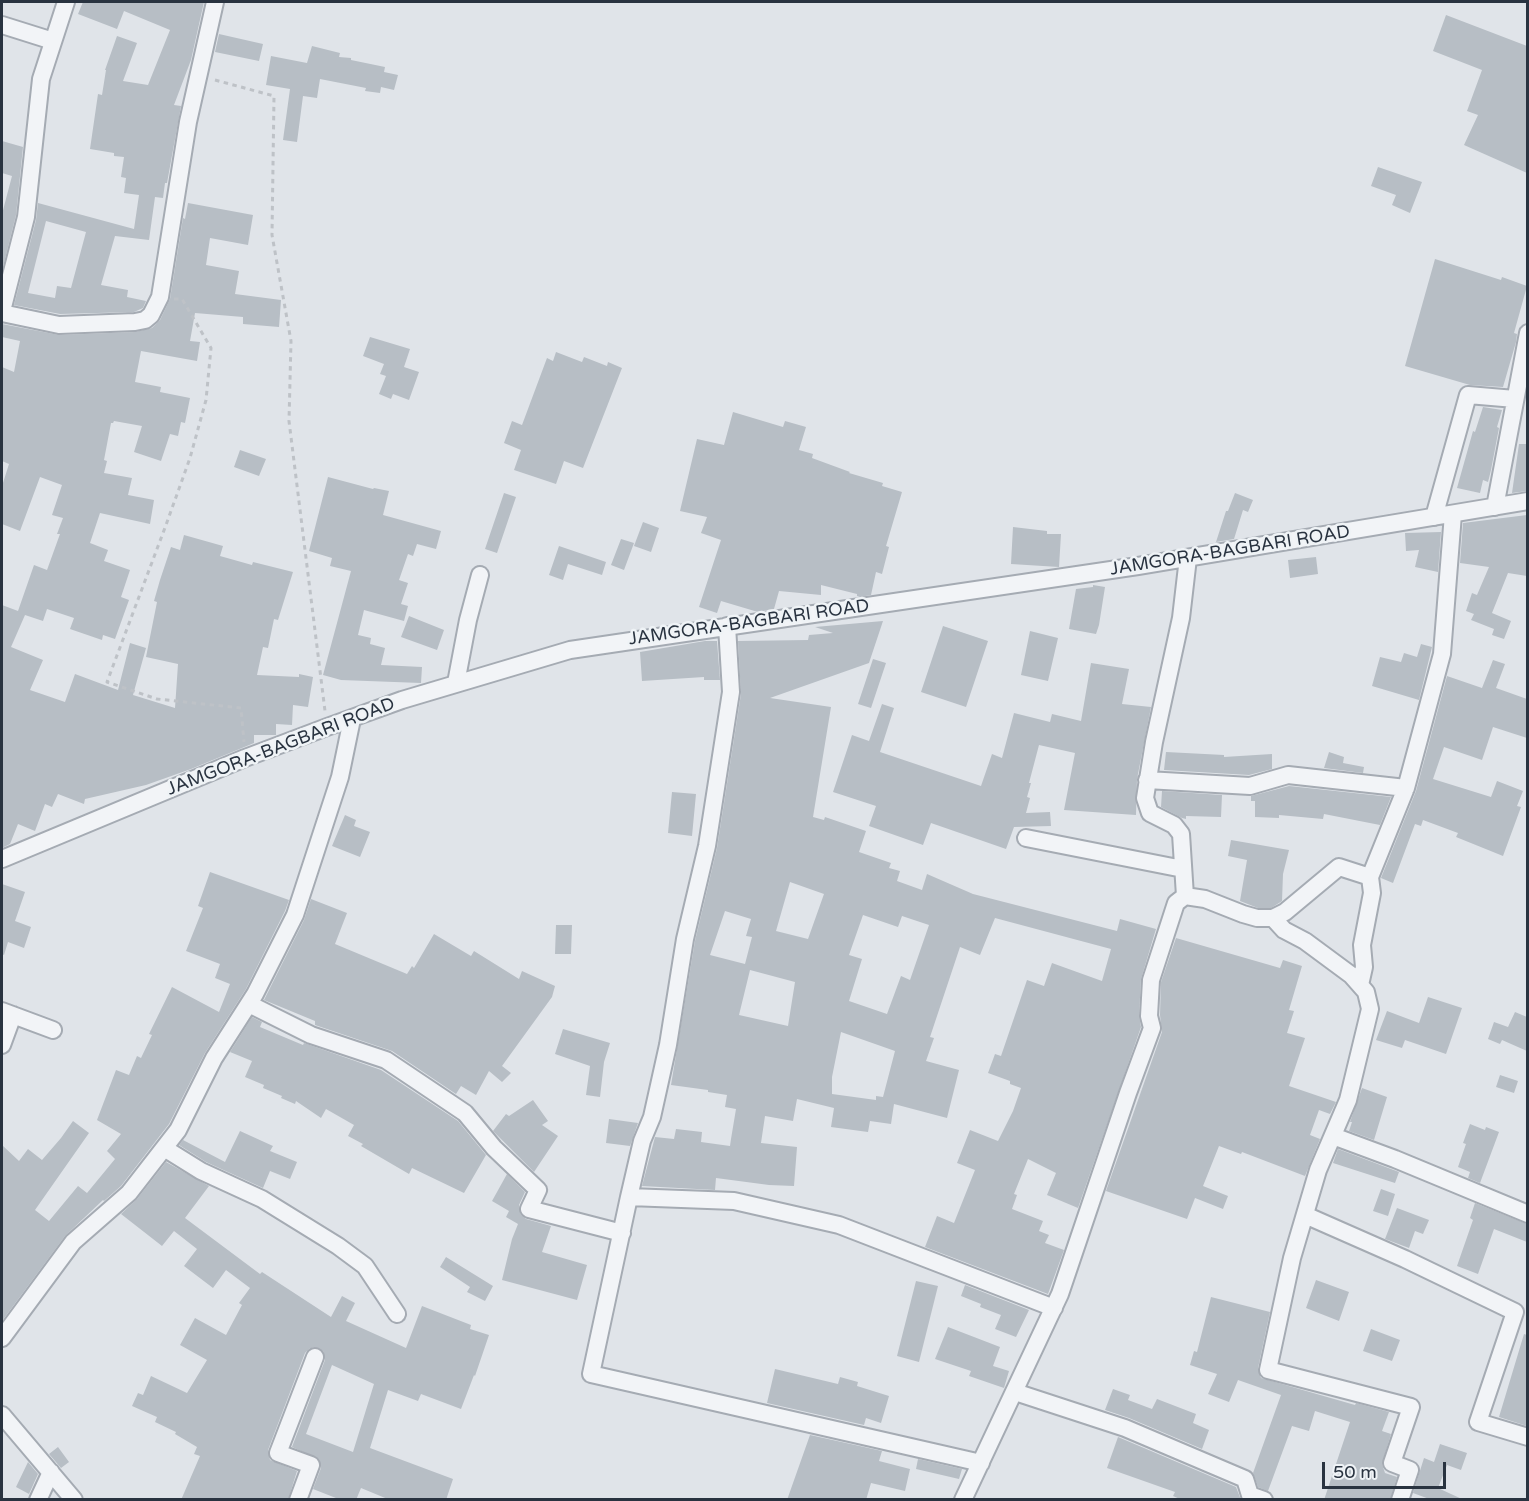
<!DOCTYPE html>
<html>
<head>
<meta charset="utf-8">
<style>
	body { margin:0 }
	#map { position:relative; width:1529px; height:1501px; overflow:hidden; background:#e0e4e9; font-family:"Varela Round",sans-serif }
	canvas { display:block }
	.frame { position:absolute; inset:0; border:3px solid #293340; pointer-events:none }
	.scale { position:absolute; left:1322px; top:1462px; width:124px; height:27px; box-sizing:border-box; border:3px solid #293340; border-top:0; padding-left:8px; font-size:18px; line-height:21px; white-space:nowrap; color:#293340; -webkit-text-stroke:4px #eff3f6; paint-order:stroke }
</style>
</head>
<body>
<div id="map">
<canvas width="1529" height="1501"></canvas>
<div class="frame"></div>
<div class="scale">50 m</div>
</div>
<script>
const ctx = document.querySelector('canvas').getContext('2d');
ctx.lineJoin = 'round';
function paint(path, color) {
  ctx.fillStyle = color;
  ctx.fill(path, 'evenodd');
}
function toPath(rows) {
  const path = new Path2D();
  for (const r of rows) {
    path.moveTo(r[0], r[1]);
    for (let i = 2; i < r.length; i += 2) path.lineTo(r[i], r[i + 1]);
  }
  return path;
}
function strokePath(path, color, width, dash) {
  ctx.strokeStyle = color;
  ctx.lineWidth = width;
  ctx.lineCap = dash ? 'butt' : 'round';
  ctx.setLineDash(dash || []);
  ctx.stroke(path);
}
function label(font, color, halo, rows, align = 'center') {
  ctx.font = font + ' "Varela Round",sans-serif';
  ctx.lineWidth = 5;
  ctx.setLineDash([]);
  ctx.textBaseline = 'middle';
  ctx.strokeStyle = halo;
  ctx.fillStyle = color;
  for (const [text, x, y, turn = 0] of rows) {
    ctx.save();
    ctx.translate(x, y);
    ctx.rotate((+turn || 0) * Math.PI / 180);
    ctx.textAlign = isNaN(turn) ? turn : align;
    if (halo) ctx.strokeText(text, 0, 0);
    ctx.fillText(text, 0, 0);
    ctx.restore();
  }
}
paint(toPath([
	[83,2,204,2,191,60,174,105,181,106,167,183,165,183,163,198,155,197,149,240,115,236,101,285,128,290,127,297,146,301,143,308,134,312,60,314,14,305,36,220,38,203,134,229,139,195,124,193,126,178,121,177,124,157,114,156,114,153,90,149,98,94,102,95,106,70,105,70,117,36,137,43,123,81,148,85,170,30,124,11,117,29,78,14],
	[46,221,86,232,71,288,57,286,55,298,28,293],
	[1446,15,1527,46,1527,173,1464,145,1478,115,1467,111,1482,70,1433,51],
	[219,34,263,44,259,61,215,52],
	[312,46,340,53,339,57,351,58,351,60,385,67,384,72,398,75,394,90,381,87,380,93,365,91,366,88,320,79,317,98,303,96,297,142,283,140,290,89,266,85,271,56,307,63],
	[2,141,23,147,16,215,2,271,2,214,12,176,2,173],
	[1378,167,1422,182,1410,213,1392,205,1396,195,1371,186],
	[188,203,253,215,248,245,210,238,206,265,239,271,235,294,281,300,279,327,243,324,243,317,195,313,190,341,200,342,197,361,141,351,135,382,161,387,160,392,190,398,185,423,181,422,178,436,170,434,161,461,134,452,142,426,114,421,113,423,111,423,104,460,107,461,104,473,132,478,128,495,154,500,150,524,100,513,90,543,108,550,104,561,130,570,121,597,129,600,115,639,103,635,102,640,70,629,74,618,47,609,43,621,25,615,11,647,43,660,30,690,65,702,75,674,118,690,130,643,146,648,133,695,175,708,178,664,146,657,157,602,154,601,160,580,171,547,180,550,184,535,223,546,220,556,252,565,253,562,293,572,278,620,274,619,268,648,263,647,257,675,299,677,299,674,313,677,308,707,293,705,292,725,276,724,276,735,254,735,254,743,191,769,146,785,85,799,84,804,58,794,52,807,45,804,35,831,18,824,10,844,2,848,2,605,18,611,34,565,47,570,60,534,57,534,63,518,52,515,62,485,40,477,20,531,2,524,2,486,9,464,2,461,2,367,14,372,20,341,2,337,2,324,59,335,135,332,152,328,160,320,170,299,183,218,185,219],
	[1435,259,1501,280,1502,277,1527,286,1514,333,1517,334,1516,342,1503,387,1470,385,1405,366],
	[370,337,410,349,404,367,419,372,409,400,393,394,391,399,379,394,386,376,380,374,384,364,363,356],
	[556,352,582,362,584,357,607,366,608,362,622,368,583,468,564,461,556,484,514,470,521,450,504,443,512,421,522,425,547,358,553,361],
	[1483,407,1502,410,1497,427,1499,428,1491,470,1488,482,1483,480,1480,493,1457,488,1473,431,1475,432],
	[733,412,783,427,785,421,806,427,799,450,813,454,812,458,850,472,849,473,883,483,882,486,902,492,886,546,889,547,882,574,876,572,871,595,860,597,857,596,857,594,821,585,821,595,779,591,774,609,758,612,721,601,717,613,699,607,721,540,701,533,707,517,680,511,697,439,724,445],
	[1519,444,1527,444,1527,491,1512,493],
	[240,450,266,459,259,476,234,467],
	[328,477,373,489,374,488,389,491,383,515,441,531,436,549,417,544,413,556,408,554,399,580,408,583,401,604,408,606,404,621,364,610,358,635,371,638,370,644,385,648,381,665,422,667,421,683,341,680,323,675,351,571,330,566,332,558,309,551],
	[504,493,516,497,497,553,485,549],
	[1235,493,1253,500,1248,512,1243,510,1234,539,1216,542,1226,511,1228,511],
	[1527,515,1527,576,1508,573,1492,613,1511,621,1504,639,1492,635,1494,629,1471,620,1474,614,1466,611,1472,593,1477,595,1489,567,1460,563,1463,523],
	[643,522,659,528,651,552,634,546],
	[1013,527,1047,531,1047,534,1061,534,1059,567,1011,564],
	[1441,532,1438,572,1415,567,1419,550,1406,551,1405,533],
	[621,539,634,543,624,570,611,565],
	[559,546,606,562,602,575,568,564,563,580,549,575],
	[1316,557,1318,574,1290,578,1288,560],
	[1093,585,1105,587,1099,625,1096,634,1069,629,1076,589,1093,587],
	[409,616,444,630,437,650,401,637],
	[883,621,869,663,770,698,831,707,813,817,824,820,825,817,866,831,859,852,891,863,889,868,900,871,897,881,922,890,927,874,973,894,1117,931,1120,919,1156,929,1141,979,1139,1015,1141,1027,1078,1208,1047,1195,1056,1173,1028,1159,1014,1194,1017,1195,1012,1209,1043,1221,1039,1231,1049,1235,1045,1243,1064,1250,1048,1294,925,1247,937,1216,954,1223,975,1170,957,1163,970,1130,998,1141,1013,1111,1021,1088,1010,1084,1010,1081,988,1073,995,1054,1001,1056,1027,980,1044,986,1052,963,1102,981,1111,949,995,918,980,955,960,947,930,1037,934,1038,926,1061,959,1070,947,1118,894,1104,891,1124,870,1121,868,1132,831,1127,834,1108,797,1099,793,1121,765,1116,761,1143,797,1147,794,1186,769,1185,716,1178,715,1190,642,1186,655,1137,674,1139,676,1129,702,1132,701,1142,730,1146,731,1139,736,1109,725,1107,727,1095,708,1092,708,1090,671,1085,695,941,717,848,741,694,738,641,808,640,809,635,833,633,815,627],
	[790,882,824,894,808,939,776,931],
	[725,911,751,919,746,936,752,937,745,964,710,955],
	[863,915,898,927,902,916,929,925,910,980,901,976,887,1014,849,1001,862,959,849,955],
	[750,970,795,982,788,1026,739,1015],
	[841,1032,895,1051,883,1097,876,1096,876,1100,832,1094,832,1077],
	[943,626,988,641,966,707,921,692],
	[1030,631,1058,638,1048,681,1021,675],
	[705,641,717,641,720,680,704,680,704,677,642,681,640,652],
	[1421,644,1432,647,1419,700,1372,686,1380,657,1401,662,1404,653,1417,657],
	[873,659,886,663,871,708,858,704],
	[1493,660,1505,664,1496,688,1527,699,1527,738,1493,727,1482,760,1444,747,1433,779,1491,797,1497,781,1523,791,1517,806,1521,807,1503,856,1456,837,1458,833,1423,820,1421,826,1415,824,1393,883,1381,878,1416,791,1447,676,1482,688],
	[1091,663,1129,669,1122,704,1151,707,1137,779,1136,815,1064,810,1075,753,1039,745,1029,783,1031,783,1027,797,1030,798,1026,813,1050,812,1051,826,1014,827,1006,849,931,823,923,845,869,826,876,806,833,792,852,735,869,741,882,704,894,708,880,752,981,786,992,754,1002,758,1014,713,1050,722,1052,714,1081,721],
	[1166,752,1224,755,1224,757,1272,754,1272,769,1249,775,1164,770],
	[1329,752,1344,757,1343,763,1364,767,1363,773,1324,768],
	[1289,786,1391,797,1380,825,1324,814,1323,819,1279,815,1279,818,1255,817,1255,801,1251,801,1251,796],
	[1162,791,1222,795,1221,817,1186,816,1186,819,1182,818,1161,807],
	[672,792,696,794,692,836,668,833],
	[345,815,356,820,354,826,370,832,360,857,332,846],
	[1231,840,1289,850,1283,874,1282,901,1279,903,1271,908,1258,908,1240,901,1247,860,1228,856],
	[210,872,289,900,285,911,246,989,205,1053,169,1124,121,1186,104,1201,103,1200,65,1236,2,1321,2,1145,19,1161,28,1149,42,1160,61,1138,73,1121,89,1133,35,1210,49,1221,78,1186,87,1193,115,1159,107,1151,121,1134,97,1120,116,1070,129,1075,137,1056,141,1058,152,1035,149,1034,172,987,219,1012,230,984,215,978,220,964,186,951,203,908,198,906],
	[2,884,25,892,15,921,31,927,24,948,8,942,4,955,2,954],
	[311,899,347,913,335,944,407,974,412,966,414,968,434,934,471,956,474,951,519,979,522,971,555,986,552,997,502,1066,511,1073,502,1082,489,1071,476,1095,461,1086,456,1094,392,1051,315,1025,315,1021,264,1000,304,920],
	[556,925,572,925,571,954,555,954],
	[1176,938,1280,968,1283,960,1302,966,1289,1010,1294,1011,1287,1033,1305,1038,1289,1086,1336,1102,1330,1114,1319,1110,1310,1135,1320,1139,1305,1176,1242,1152,1241,1154,1219,1146,1203,1186,1228,1196,1223,1209,1195,1198,1187,1219,1106,1191,1162,1032,1160,1015,1161,982],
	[1428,997,1462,1008,1446,1054,1405,1040,1402,1048,1376,1040,1387,1011,1419,1023],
	[1515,1012,1527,1017,1527,1051,1502,1040,1500,1044,1488,1039,1494,1022,1508,1027],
	[252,1017,262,1022,260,1027,303,1045,304,1043,381,1070,458,1121,486,1155,464,1193,412,1168,409,1174,361,1146,363,1144,348,1136,354,1125,326,1109,321,1118,296,1101,295,1104,281,1098,282,1096,263,1088,264,1085,245,1077,252,1061,230,1052],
	[563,1029,610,1043,604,1062,600,1097,586,1095,590,1066,555,1054],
	[1500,1075,1518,1081,1514,1093,1496,1087],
	[1362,1088,1387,1097,1374,1140,1349,1131,1352,1122,1350,1122],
	[533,1100,548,1121,542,1125,558,1136,534,1172,493,1131,506,1114,509,1116],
	[609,1119,638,1123,630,1146,606,1143],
	[1470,1124,1485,1130,1486,1127,1499,1132,1480,1183,1468,1178,1470,1172,1458,1167,1466,1144,1463,1143],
	[240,1131,273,1146,270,1151,297,1162,290,1179,270,1171,263,1188,206,1162,179,1145,183,1140,225,1162],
	[1338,1149,1399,1172,1395,1183,1333,1163],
	[166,1162,209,1186,185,1218,260,1274,262,1272,331,1317,342,1296,355,1303,346,1321,406,1348,422,1306,471,1325,470,1329,489,1335,475,1376,474,1375,461,1409,421,1394,418,1401,388,1390,370,1448,453,1479,446,1500,390,1500,361,1488,356,1500,341,1500,313,1489,321,1468,319,1459,292,1447,325,1360,323,1351,314,1347,309,1349,305,1353,268,1450,270,1460,297,1471,288,1500,181,1500,200,1456,194,1454,197,1447,175,1434,176,1432,155,1422,157,1417,132,1406,138,1393,143,1395,151,1376,187,1393,207,1360,180,1345,195,1318,226,1335,242,1305,239,1303,250,1288,226,1270,213,1288,184,1266,197,1249,174,1231,162,1246,121,1214,137,1199],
	[332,1365,374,1384,353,1452,306,1434],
	[507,1174,525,1192,519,1205,521,1215,526,1219,551,1226,542,1252,587,1265,577,1300,502,1280,512,1239,518,1224,506,1217,509,1211,492,1201],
	[1381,1189,1395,1194,1388,1216,1373,1211],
	[1475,1203,1527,1224,1527,1242,1494,1229,1478,1274,1457,1266,1473,1220,1470,1218],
	[1397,1208,1429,1220,1423,1234,1415,1231,1409,1248,1385,1239],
	[446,1257,493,1286,485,1301,467,1292,470,1287,440,1267],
	[1316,1280,1349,1292,1339,1321,1306,1308],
	[916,1281,938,1286,919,1362,897,1356],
	[965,1285,1029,1310,1016,1337,995,1329,1001,1315,980,1307,981,1304,961,1296],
	[1211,1297,1270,1312,1258,1368,1261,1378,1355,1405,1356,1403,1389,1412,1382,1431,1391,1434,1382,1464,1385,1473,1397,1477,1390,1500,1324,1500,1350,1422,1315,1411,1309,1431,1292,1426,1268,1491,1258,1487,1253,1473,1281,1395,1238,1380,1229,1402,1208,1394,1217,1374,1190,1365,1194,1351,1197,1352],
	[948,1327,1000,1347,993,1366,1009,1371,1004,1388,969,1376,971,1371,935,1359],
	[1371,1329,1400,1340,1392,1361,1363,1351],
	[1524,1334,1527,1335,1527,1426,1499,1417],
	[775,1369,838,1384,840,1377,858,1382,857,1386,889,1396,881,1423,866,1418,864,1425,767,1403],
	[1113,1389,1130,1395,1128,1400,1152,1409,1157,1399,1196,1414,1193,1423,1209,1430,1202,1449,1129,1418,1105,1410],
	[810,1435,882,1451,879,1461,910,1469,905,1491,871,1483,866,1500,787,1500],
	[1118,1437,1236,1487,1241,1500,1182,1500,1173,1496,1175,1492,1107,1468],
	[1440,1444,1467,1453,1461,1470,1447,1465,1438,1488,1464,1500,1432,1500,1413,1493,1424,1458,1434,1462],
	[58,1447,69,1462,61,1468,49,1454],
	[918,1459,962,1469,959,1479,916,1469],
	[28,1462,38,1474,29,1494,16,1487]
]), '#b7bec5');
const minor = toPath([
	[2,25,53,41],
	[2,311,26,217,41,79,66,2],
	[2,313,59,325,135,322,145,320,151,315,160,297,188,122,215,2],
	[1495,507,1528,333],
	[1434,517,1468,395,1515,399],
	[727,626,731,692,707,846,685,939,668,1045,652,1117,642,1141,629,1197,734,1201,839,1225,1054,1308],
	[456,683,468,620,480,575],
	[1147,780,1250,786,1288,775,1406,788],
	[1026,838,1183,869],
	[2,859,245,758,327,727,402,700,570,650,1138,566,1528,501],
	[1185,896,1181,834,1174,825,1150,813,1145,798,1154,742,1181,618,1188,558],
	[1273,918,1284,930,1305,941,1351,975,1366,992,1370,1009,1348,1100,1318,1170,1292,1258,1268,1370,1411,1407,1392,1463,1410,1470,1400,1500],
	[1360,985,1364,967,1362,945,1372,893,1370,877],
	[249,1004,311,1035,386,1060,465,1113,494,1148,538,1190,529,1209,622,1233],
	[2,1011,53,1030],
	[2,1045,13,1015],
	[1333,1136,1395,1159,1528,1214],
	[164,1148,201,1171,262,1199,338,1246,365,1266,397,1314],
	[629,1197,591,1374,981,1463],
	[1305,1215,1405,1259,1515,1312,1478,1422,1528,1437],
	[2,1338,73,1242,129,1193,178,1130,214,1058,255,994,295,915,340,777,352,719],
	[1015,1392,1125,1428,1245,1479,1250,1495,1264,1500],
	[2,1415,74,1500],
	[38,1500,51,1472],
	[298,1500,311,1465,278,1453,315,1357],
	[963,1500,1060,1294,1128,1093,1152,1028,1149,1016,1151,980,1176,903,1185,896,1205,899,1243,914,1257,918,1273,918,1285,912,1339,867,1370,877,1406,788,1442,654,1453,514]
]);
strokePath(minor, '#a5abb3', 20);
strokePath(toPath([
	[215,80,274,96,272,235,291,341,289,421,325,711],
	[174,299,182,299,211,348,206,400,190,458,166,525,107,682,157,699,241,708,244,742]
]), '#bec2c7', 3, [4.5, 4.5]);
strokePath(minor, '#f2f4f7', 16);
label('18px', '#293340', '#eff3f6', [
	["JAMGORA-BAGBARI ROAD",1230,551,-9],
	["JAMGORA-BAGBARI ROAD",749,623,-8],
	["JAMGORA-BAGBARI ROAD",281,747,-21]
]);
</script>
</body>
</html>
